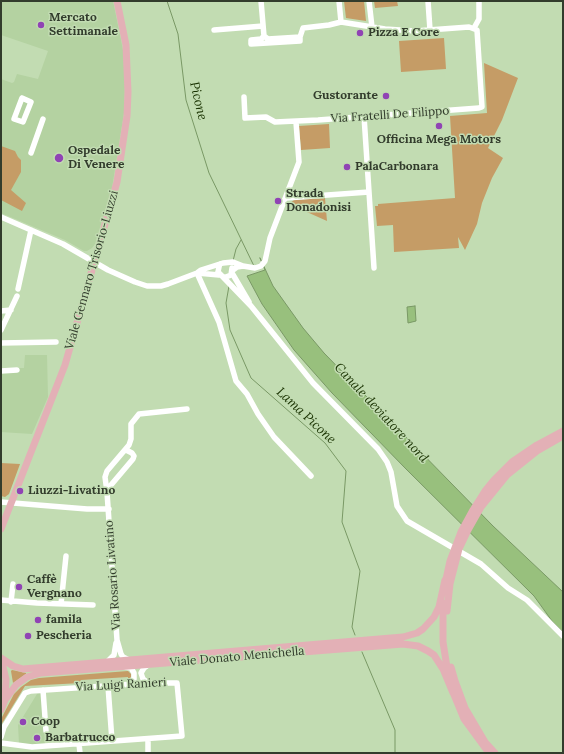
<!DOCTYPE html>
<html>
<head>
<meta charset="utf-8">
<style>
	body { margin:0 }
	#map { position:relative; width:564px; height:754px; overflow:hidden; background:#c2dcb2; font-family:Lora,serif }
	canvas { display:block }
	.frame { position:absolute; inset:0; border:2px solid #323c2c; pointer-events:none }
</style>
</head>
<body>
<div id="map">
<canvas width="564" height="754"></canvas>
<div class="frame"></div>
</div>
<script>
const ctx = document.querySelector('canvas').getContext('2d');
ctx.lineJoin = 'round';
function paint(path, color) {
  ctx.fillStyle = color;
  ctx.fill(path, 'evenodd');
}
function toPath(rows) {
  const path = new Path2D();
  for (const r of rows) {
    path.moveTo(r[0], r[1]);
    for (let i = 2; i < r.length; i += 2) path.lineTo(r[i], r[i + 1]);
  }
  return path;
}
function strokePath(path, color, width, dash) {
  ctx.strokeStyle = color;
  ctx.lineWidth = width;
  ctx.lineCap = dash ? 'butt' : 'round';
  ctx.setLineDash(dash || []);
  ctx.stroke(path);
}
function label(font, color, halo, rows, align = 'center') {
  ctx.font = font + ' Lora,serif';
  ctx.lineWidth = 3;
  ctx.setLineDash([]);
  ctx.textBaseline = 'middle';
  ctx.strokeStyle = halo;
  ctx.fillStyle = color;
  for (const [text, x, y, turn = 0] of rows) {
    ctx.save();
    ctx.translate(x, y);
    ctx.rotate((+turn || 0) * Math.PI / 180);
    ctx.textAlign = isNaN(turn) ? turn : align;
    if (halo) ctx.strokeText(text, 0, 0);
    ctx.fillText(text, 0, 0);
    ctx.restore();
  }
}
paint(toPath([
	[1,1,113,1,123,50,125,84,124,113,112,188,95,244,92,248,87,251,84,251,65,240,1,213,1,79,12,83,14,82,17,74,38,79,48,51,1,35],
	[25,355,47,355,48,397,32,434,1,432,1,372,19,372,19,368,24,368],
	[42,693,45,745,19,744,18,725,37,694]
]), '#b4d2a1');
paint(toPath([
	[344,1,364,1,366,21,346,18],
	[374,1,397,1,398,6,375,8],
	[444,38,446,69,401,72,399,41],
	[484,63,518,78,502,120,488,148,503,158,492,178,482,203,477,224,465,250,458,237,459,248,394,252,393,225,377,226,375,206,378,206,378,204,455,198,450,116,487,113],
	[329,124,330,148,301,150,299,126],
	[1,146,15,151,18,157,21,160,21,172,11,190,26,203,22,211,1,200],
	[325,198,327,221,289,204,294,200],
	[1,463,20,464,9,494,5,497,1,496],
	[12,670,26,673,26,674,13,683,11,671],
	[128,671,131,674,131,677,128,679,128,677,81,680,81,683,25,686,1,725,1,719,14,694,21,687,31,680,39,678]
]), '#c59c66');
const water = toPath([
	[260,258,273,286,303,328,324,353,493,526,563,592,563,632,552,621,534,596,406,469,332,393,294,350,262,304,247,276,265,270,260,258],
	[415,306,416,321,408,323,407,307,415,306]
]);
paint(water, '#98c07d');
strokePath(water, '#799865', 1);
strokePath(toPath([
	[167,1,178,34,186,100,209,173,254,266],
	[233,261,236,249,241,240],
	[229,286,226,303,230,330,251,378,325,443,346,471,342,522,360,571,352,627,355,635],
	[362,652,395,730,395,753]
]), '#799865', 1);
strokePath(toPath([
	[261,1,264,36],
	[369,1,372,27],
	[428,1,430,30],
	[474,28,479,19,479,1],
	[214,30,263,26],
	[264,36,268,39,300,37,300,41,251,44,251,40,261,39,264,36],
	[300,37,303,28,329,25,341,22],
	[244,97,245,118,266,117,275,122,318,120,479,108,482,107,477,30,469,27,415,31,385,29,341,22,339,1],
	[22,98,31,102,23,122,14,119,22,98],
	[364,116,374,268],
	[31,153,43,119],
	[286,198,369,192],
	[1,217,63,244,108,270,135,282,147,286,161,286,168,284,197,273,201,270,223,263,233,262,243,266],
	[220,264,219,267,218,272,223,277,226,277,231,275,232,268],
	[233,270,237,267,243,266,255,268,261,266,265,261,270,238,299,162,296,122],
	[197,273,219,322,236,381,247,394,258,414,274,437,311,476],
	[197,273,219,275],
	[232,273,249,302],
	[223,277,251,306,313,383,378,449,387,462,391,472,397,506,407,521,481,564,508,588,527,600,563,636],
	[18,289,31,230],
	[1,311,11,310],
	[1,330,17,296],
	[1,343,56,342],
	[1,371,17,370],
	[126,450,132,453,134,456,133,459,111,485,107,492,105,477,107,471,129,445,131,439,131,424,139,414,187,409],
	[107,492,117,640,121,654,123,657,129,660],
	[1,502,87,509,109,509],
	[1,600,37,603,93,605],
	[11,602,13,584],
	[61,604,66,556],
	[107,662,114,655,116,643],
	[148,665,144,668,141,673,143,679,148,683],
	[125,667,131,668,134,673,134,679,128,684],
	[108,686,112,741],
	[43,690,46,731],
	[1,737,4,727,25,693,31,691,148,683,177,683,182,736,32,747,1,743],
	[148,739,148,753],
	[79,744,80,753]
]), '#fff', 5.5);
strokePath(toPath([
	[1,529,65,365,117,182,127,116,128,92,126,45,117,1],
	[445,584,450,561,461,532,473,510,485,491,494,480,512,462,537,445,563,431],
	[443,603,443,642,448,674],
	[447,611,450,584,459,549,468,530,481,507,507,475,537,451,563,436],
	[1,658,13,666,23,669,403,637,417,633,423,629,434,617,439,607,445,580],
	[1,659,6,679,5,699],
	[451,667,455,681,465,708,485,742,495,753],
	[452,690,464,719,489,753],
	[1,710,5,700,16,685,27,677,41,673,403,644,418,646,428,651,434,655,443,669,453,693]
]), '#e3b0b6', 7);
for (const [x, y, r, color] of [
	[41,25,4,"#9043b4"],
	[360,33,4,"#9043b4"],
	[386,96,4,"#9043b4"],
	[439,126,4,"#9043b4"],
	[59,158,5,"#9043b4"],
	[347,167,4,"#9043b4"],
	[278,201,4,"#9043b4"],
	[20,491,4,"#9043b4"],
	[19,587,4,"#9043b4"],
	[38,620,4,"#9043b4"],
	[28,636,4,"#9043b4"],
	[23,722,4,"#9043b4"],
	[37,738,4,"#9043b4"]
]) {
  const dot = new Path2D();
  dot.arc(x, y, r, 0, 2 * Math.PI);
  ctx.fillStyle = color;
  ctx.fill(dot);
  strokePath(dot, '#c2dcb2', 1.5);
}
label('bold 12px', '#323c2c', '#c2dcb2', [
	["Mercato",49,18],
	["Settimanale",49,32],
	["Pizza E Core",368,33],
	["Gustorante",378,96,"right"],
	["Officina Mega Motors",439,140,"center"],
	["Ospedale",68,151],
	["Di Venere",68,165],
	["PalaCarbonara",355,167],
	["Strada",286,194],
	["Donadonisi",286,208],
	["Liuzzi-Livatino",28,491],
	["Caffè",27,580],
	["Vergnano",27,594],
	["famila",46,620],
	["Pescheria",36,636],
	["Coop",31,722],
	["Barbatrucco",45,738]
], 'left');
label('12px', '#323c2c', '#c2dcb2', [
	["Via Fratelli De Filippo",390,115,-4],
	["Viale Gennaro Trisorio-Liuzzi",92,270,-74],
	["Via Rosario Livatino",113,575,-94],
	["Viale Donato Menichella",237,657,-5],
	["Via Luigi Ranieri",121,685,-3]
]);
label('italic 13px', '#1a3302', '#c2dcb2', [
	["Picone",198,101,77],
	["Canale deviatore nord",381,413,47],
	["Lama Picone",306,416,43]
]);
</script>
</body>
</html>
